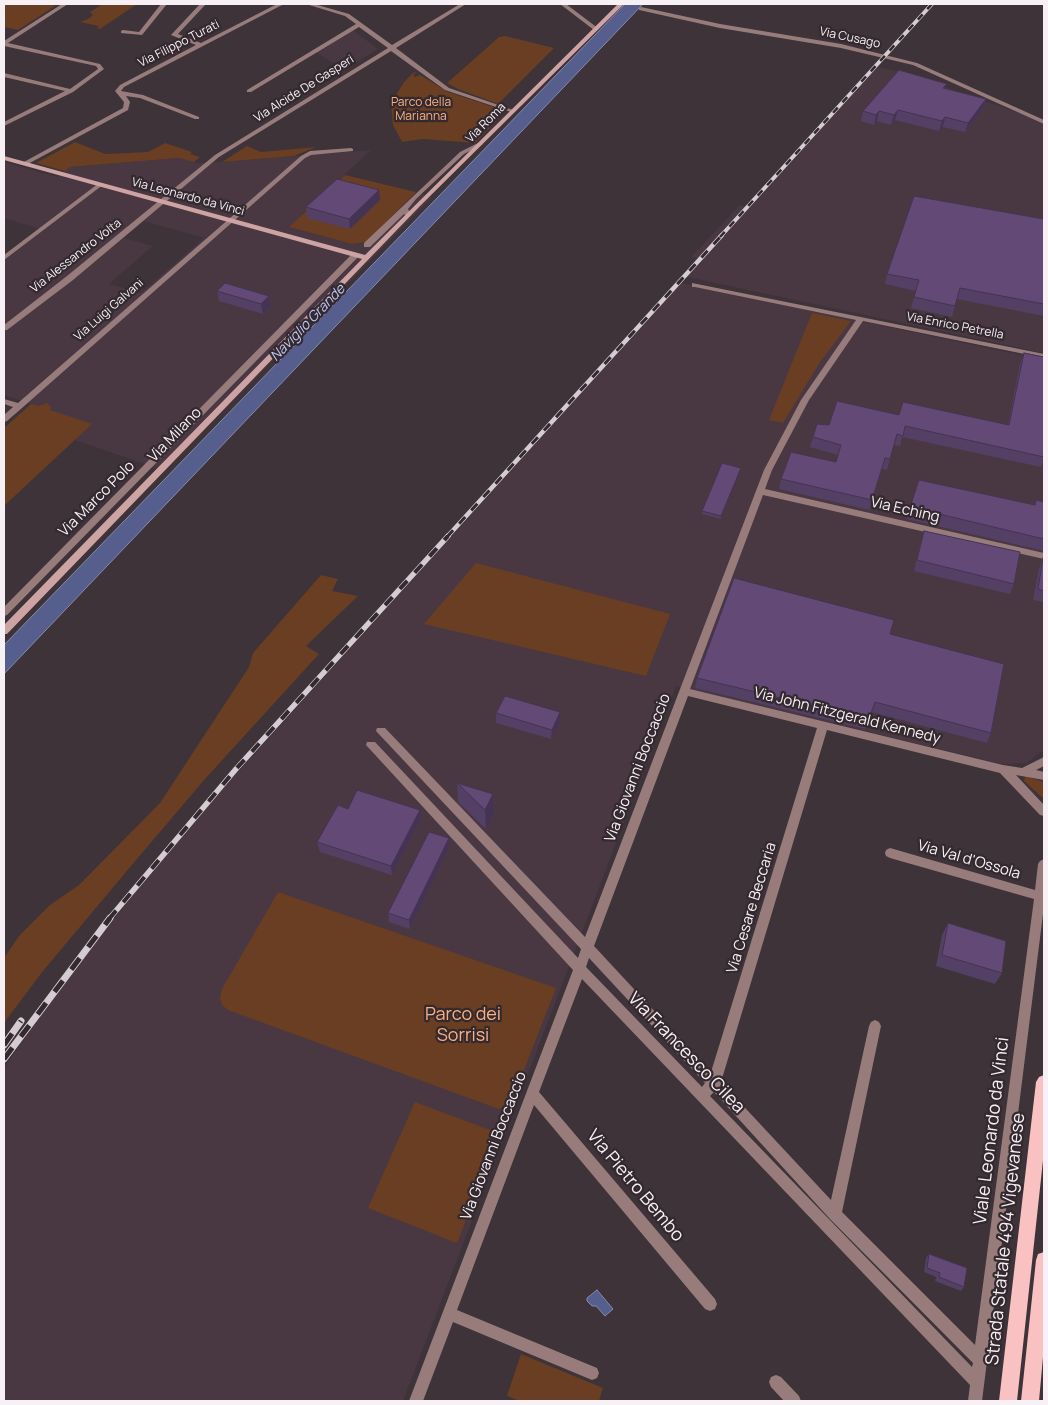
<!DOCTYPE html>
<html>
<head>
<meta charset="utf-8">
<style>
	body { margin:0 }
	#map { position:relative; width:1048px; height:1405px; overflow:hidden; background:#3d3339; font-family:Manrope,sans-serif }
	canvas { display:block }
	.frame { position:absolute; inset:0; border:5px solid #f7f0f4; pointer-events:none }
</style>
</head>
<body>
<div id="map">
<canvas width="1048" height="1405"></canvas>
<div class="frame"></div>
</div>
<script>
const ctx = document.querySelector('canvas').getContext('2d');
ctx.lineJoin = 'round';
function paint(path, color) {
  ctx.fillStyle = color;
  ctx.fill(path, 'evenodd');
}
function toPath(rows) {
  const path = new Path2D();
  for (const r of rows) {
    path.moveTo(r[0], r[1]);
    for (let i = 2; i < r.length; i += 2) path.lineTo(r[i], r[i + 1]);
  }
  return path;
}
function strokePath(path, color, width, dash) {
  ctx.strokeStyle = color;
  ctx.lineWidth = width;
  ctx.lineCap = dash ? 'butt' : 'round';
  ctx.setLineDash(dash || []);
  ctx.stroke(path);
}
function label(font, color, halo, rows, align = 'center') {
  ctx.font = font + ' Manrope,sans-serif';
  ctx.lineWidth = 4.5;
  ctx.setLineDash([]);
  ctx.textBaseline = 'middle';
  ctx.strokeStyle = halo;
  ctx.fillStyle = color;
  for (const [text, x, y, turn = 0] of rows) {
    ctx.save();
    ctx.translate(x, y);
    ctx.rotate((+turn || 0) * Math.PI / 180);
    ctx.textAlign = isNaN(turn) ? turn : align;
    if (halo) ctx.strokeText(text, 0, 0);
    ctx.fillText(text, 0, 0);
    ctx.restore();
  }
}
paint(toPath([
	[353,30,378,49,344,70,316,52],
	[877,67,903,72,1044,122,1044,353,687,277,702,260,691,257,740,205,750,208],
	[371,150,289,227,352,244,366,242,416,192,432,197,165,471,75,440,91,424,4,395,4,260,43,230,4,218,4,162,57,177,70,167,180,158,198,163,222,162],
	[144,221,204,238,141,293,109,284,153,246,124,238],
	[681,283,1044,360,1044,750,1026,763,1002,764,676,686,403,1401,4,1401,4,1068,70,974,167,853,211,802]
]), '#493842');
paint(toPath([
	[4,4,52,4,55,6,18,30,4,27],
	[112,4,137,4,100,29,97,28,99,26,80,22,90,18,93,15,90,12,101,5],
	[505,36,554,48,498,104,458,89,447,83,499,37],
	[414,72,416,73,413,75,415,77,420,75,448,92,506,111,475,143,423,139,402,142,393,125,391,103,404,82],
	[75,142,105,154,148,152,165,143,192,152,190,154,200,157,194,162,179,158,70,167,65,171,36,163],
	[247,146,261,152,316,147,294,156,222,162],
	[345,175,416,192,366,242,352,244,289,227],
	[812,313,851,321,820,362,783,423,769,420],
	[47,403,51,407,50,410,92,424,4,506,4,428,31,404,39,406],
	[476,563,670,614,646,676,424,624],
	[321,575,338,579,332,591,358,596,306,646,319,654,205,779,131,866,43,971,4,1023,4,958,19,936,50,905,79,885,160,803,249,667,253,653],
	[1025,776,1044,782,1044,799,1024,781],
	[278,892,556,988,513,1098,499,1109,228,1010,222,1005,220,998,222,989],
	[415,1102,490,1130,493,1149,457,1243,368,1208],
	[521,1354,603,1388,599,1401,520,1401,507,1396]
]), '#693e22');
const water = toPath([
	[625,4,643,4,4,674,4,645,625,4],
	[597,1290,613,1309,605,1316,596,1306,592,1306,587,1301,587,1298,597,1290]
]);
paint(water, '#555e8d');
strokePath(water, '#868aac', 1);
paint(toPath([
	[62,4,68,4,8,43,100,64,104,69,73,92,4,126,4,122,65,91,4,77,4,73,70,89,98,69,96,66,4,46,4,41,62,4],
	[161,4,167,4,142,35,121,33,121,31,123,30,139,32,161,4],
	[200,4,206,4,178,34,201,43,277,4,284,4,124,87,121,91,143,95,199,117,199,119,195,119,140,98,126,96,130,102,128,110,26,165,22,165,22,163,123,108,124,102,115,91,120,85,196,45,171,35,200,4],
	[306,4,314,4,349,14,392,45,460,4,466,4,396,48,449,88,516,111,511,112,445,90,391,51,219,157,73,280,7,330,4,330,4,325,67,276,215,155,388,48,359,27,251,92,247,92,247,90,356,24,345,16,306,4],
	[560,4,566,4,599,29,594,30,560,4],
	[641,7,720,24,841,44,917,63,1044,120,1044,124,913,65,841,48,720,28,639,10,639,8,641,7],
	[478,143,483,144,464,154,416,199,408,209,411,215,410,216,406,216,404,214,370,247,364,247,364,243,460,152,478,143],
	[351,148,353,149,353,151,311,155,305,158,22,408,7,421,4,422,4,415,13,407,4,404,4,399,18,403,301,156,310,151,351,148],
	[99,183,104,184,4,260,4,255,99,183],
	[353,253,360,255,7,615,4,616,4,607,353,253],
	[692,283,1044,354,1044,358,863,321,809,400,772,470,765,489,1044,553,1044,559,763,495,690,689,1003,765,1022,768,1044,757,1044,766,1036,770,1044,772,1044,780,1016,775,1044,805,1044,816,1040,815,1000,773,827,730,721,1082,831,1200,869,1026,871,1022,875,1020,879,1022,881,1026,842,1212,975,1345,1034,899,890,858,886,856,885,853,886,850,890,848,1035,890,1038,864,1040,861,1044,859,1044,906,982,1401,968,1401,970,1385,582,979,539,1092,715,1299,717,1304,715,1309,710,1311,705,1309,534,1105,457,1310,597,1368,599,1373,597,1378,592,1380,453,1322,423,1401,409,1401,573,970,366,745,367,742,375,742,578,958,581,949,376,731,377,728,385,728,585,937,764,470,801,400,856,320,695,287,692,287,692,283],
	[688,696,817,728,711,1072,594,946,688,696],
	[589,958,705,1083,702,1087,586,967,589,958],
	[714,1092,830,1219,973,1363,972,1367,710,1096,714,1092],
	[776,1375,781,1377,799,1396,801,1401,784,1401,771,1387,769,1382,771,1377,776,1375]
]), '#987c7c');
paint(toPath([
	[618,4,624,4,420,206,7,634,4,634,4,625,362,259,4,160,4,156,365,255,618,4]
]), '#cea3a3');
paint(toPath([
	[1044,1075,1044,1151,1017,1401,999,1401,1036,1082,1039,1077,1044,1075],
	[1044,1252,1044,1346,1039,1401,1021,1401,1036,1260,1038,1254,1044,1252]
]), '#f9c1c1');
const railFar3 = toPath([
	[720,237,932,4]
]);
const railFar2 = toPath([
	[447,537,722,235]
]);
const railFar1 = toPath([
	[109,919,236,769,448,536]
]);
const rail = toPath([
	[4,1045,21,1021],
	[4,1059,110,918]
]);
strokePath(railFar3, '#d4ccd0', 4);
strokePath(railFar2, '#d4ccd0', 4.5);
strokePath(railFar1, '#d4ccd0', 5.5);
strokePath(rail, '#d4ccd0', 7);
strokePath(railFar3, '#33292e', 2.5, [7]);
strokePath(railFar2, '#33292e', 3, [9]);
strokePath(railFar1, '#33292e', 4, [11]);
strokePath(rail, '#33292e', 5, [14]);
paint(toPath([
	[945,89,986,99,983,109,965,132,943,127,939,131,895,120,891,125,877,121,874,125,861,121,863,111],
	[379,190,380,200,350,229,307,218,306,207],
	[1044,219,1044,316,957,299,952,317,911,308,916,291,885,284,887,274],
	[217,291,269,296,271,306,263,314,219,301],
	[1024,353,1044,357,1044,458,1041,467,902,437,900,446,894,445,887,470,882,469,869,510,779,489,781,479,836,462,838,455,810,447,813,437,829,425,899,415,1008,425,1020,364],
	[740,471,721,519,702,514,702,511],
	[919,480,1034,505,1036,500,1044,502,1044,551,907,519],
	[924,531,1014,584,1010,594,914,571,921,541],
	[1043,558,1044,559,1044,602,1033,600,1039,569],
	[890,634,991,733,987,743,871,712,865,729,695,688,697,678],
	[560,712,560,722,551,739,496,723,496,713],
	[457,783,493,794,494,813,486,829,458,802],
	[348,809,421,820,392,875,320,852,317,842],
	[449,838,449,848,410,929,389,922,388,913],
	[948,923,1002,973,995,984,936,966,942,935],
	[929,1254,964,1287,961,1291,935,1281,936,1277,924,1272,926,1258]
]), '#543f65');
paint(toPath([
	[986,99,983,109,965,132,968,123],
	[898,110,895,120,891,125,894,115],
	[879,111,877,121,874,125,876,115],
	[945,117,943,127,939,131,942,121],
	[379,190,380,200,350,229,349,219],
	[269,296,271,306,263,314,261,304],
	[741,468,740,471,721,519,721,516],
	[560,712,560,722,551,739,552,730],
	[493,794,494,813,486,829,485,810],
	[420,810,421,820,392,875,391,866],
	[449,838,449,848,410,929,409,920]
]), '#453353');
const building = toPath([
	[899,70,947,84,943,88,986,99,968,123,945,117,942,121,898,110,894,115,879,111,876,115,863,111,899,70],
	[337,179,379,190,349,219,306,207,337,179],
	[914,196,1044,219,1044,304,960,288,955,306,914,297,919,280,887,274,914,196],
	[225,283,269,296,261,304,217,291,225,283],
	[1024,353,1044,357,1044,457,905,426,903,436,897,434,890,459,885,458,872,500,781,479,791,452,836,462,841,445,813,437,817,424,829,425,837,401,899,415,903,402,1009,425,1024,353],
	[722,463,741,468,721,516,702,511,722,463],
	[919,480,1035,505,1036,500,1044,502,1044,539,910,507,919,480],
	[924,531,1020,552,1014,584,917,560,924,531],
	[1043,558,1044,559,1044,591,1038,589,1043,558],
	[734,578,894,620,890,634,1004,664,991,733,875,702,869,719,697,678,734,578],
	[505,696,560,712,552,730,496,713,505,696],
	[457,783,493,794,485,810,457,783],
	[357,790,420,810,391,866,317,842,338,805,348,809,357,790],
	[429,832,449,838,409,920,388,913,429,832],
	[948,923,1006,941,1002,973,942,955,948,923],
	[929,1254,967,1268,964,1287,939,1277,940,1273,927,1268,929,1254]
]);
paint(building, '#624976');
strokePath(building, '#453353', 1);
label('12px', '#f7f0f4', '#33292e', [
	["Via Cusago",850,38,12],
	["Via Filippo Turati",179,44,-27],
	["Via Alcide De Gasperi",304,89,-32],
	["Via Roma",486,123,-45],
	["Via Leonardo da Vinci",188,197,15],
	["Via Alessandro Volta",76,256,-38],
	["Via Luigi Galvani",109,310,-41],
	["Via Enrico Petrella",955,326,11]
]);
label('12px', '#fab082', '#33292e', [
	["Parco della",421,103],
	["Marianna",421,117]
]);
label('italic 14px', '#bec8f5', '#33292e', [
	["Naviglio Grande",308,323,-46]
]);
label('15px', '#f7f0f4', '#33292e', [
	["Via Milano",175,435,-46],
	["Via Marco Polo",97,499,-45],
	["Via Eching",905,510,13],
	["Via John Fitzgerald Kennedy",847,716,14],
	["Via Giovanni Boccaccio",638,768,-69],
	["Via Val d'Ossola",969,860,16],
	["Via Cesare Beccaria",752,908,-73],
	["Via Giovanni Boccaccio",494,1146,-69]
]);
label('18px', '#fab082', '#33292e', [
	["Parco dei",463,1015],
	["Sorrisi",463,1036]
]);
label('18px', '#f7f0f4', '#33292e', [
	["Via Francesco Cilea",686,1053,46],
	["Viale Leonardo da Vinci",992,1131,-83],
	["Via Pietro Bembo",635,1186,50],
	["Strada Statale 494 Vigevanese",1006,1239,-84]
]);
</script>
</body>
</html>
